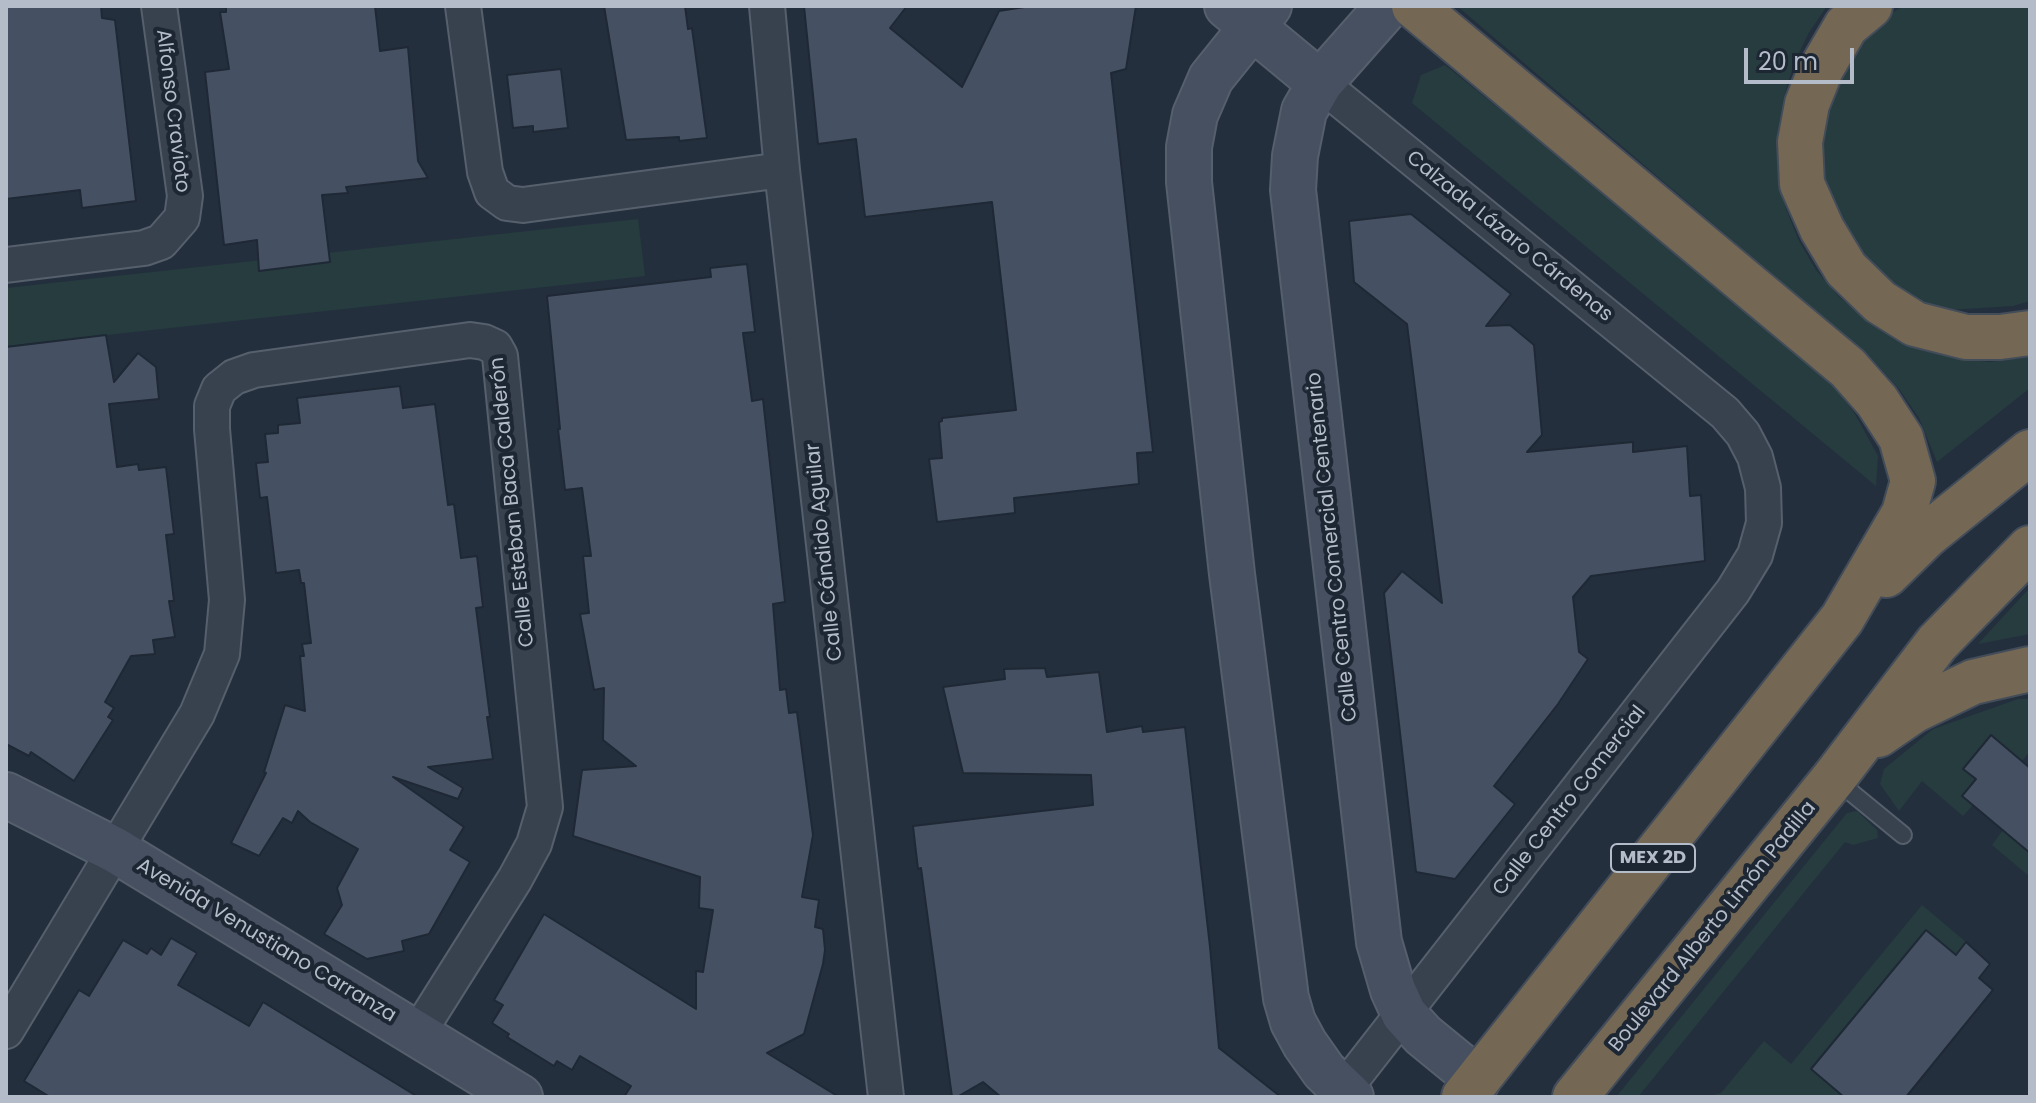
<!DOCTYPE html>
<html>
<head>
<meta charset="utf-8">
<style>
	body { margin:0 }
	#map { position:relative; width:2036px; height:1103px; overflow:hidden; background:#242f3e; font-family:Poppins,sans-serif }
	canvas { display:block }
	.frame { position:absolute; inset:0; border:8px solid #b4bcc9; pointer-events:none }
	.scale { position:absolute; left:1744px; top:48px; width:110px; height:36px; box-sizing:border-box; border:4px solid #b4bcc9; border-top:0; padding-left:10px; font-size:24px; line-height:28px; white-space:nowrap; color:#b4bcc9; -webkit-text-stroke:6px #1d2633; paint-order:stroke }
</style>
</head>
<body>
<div id="map">
<canvas width="2036" height="1103"></canvas>
<div class="frame"></div>
<div class="scale">20 m</div>
</div>
<script>
const ctx = document.querySelector('canvas').getContext('2d');
ctx.lineJoin = 'round';
function paint(path, color) {
  ctx.fillStyle = color;
  ctx.fill(path, 'evenodd');
}
function toPath(rows) {
  const path = new Path2D();
  for (const r of rows) {
    path.moveTo(r[0], r[1]);
    for (let i = 2; i < r.length; i += 2) path.lineTo(r[i], r[i + 1]);
  }
  return path;
}
function strokePath(path, color, width, dash) {
  ctx.strokeStyle = color;
  ctx.lineWidth = width;
  ctx.lineCap = dash ? 'butt' : 'round';
  ctx.setLineDash(dash || []);
  ctx.stroke(path);
}
function label(font, color, halo, rows, align = 'center') {
  ctx.font = font + ' Poppins,sans-serif';
  ctx.lineWidth = 8;
  ctx.setLineDash([]);
  ctx.textBaseline = 'middle';
  ctx.strokeStyle = halo;
  ctx.fillStyle = color;
  for (const [text, x, y, turn = 0] of rows) {
    ctx.save();
    ctx.translate(x, y);
    ctx.rotate((+turn || 0) * Math.PI / 180);
    ctx.textAlign = isNaN(turn) ? turn : align;
    if (halo) ctx.strokeText(text, 0, 0);
    ctx.fillText(text, 0, 0);
    ctx.restore();
  }
}
paint(toPath([
	[1457,6,1827,6,1808,34,1793,66,1783,100,1777,137,1778,175,1786,209,1799,241,1816,270,1839,297,1863,316,1923,349,1955,358,1989,362,2030,357,2030,388,1937,462,1919,418,1899,389,1871,358],
	[1904,6,2030,6,2030,301,2013,306,1948,310,1909,298,1876,271,1850,242,1832,206,1823,170,1822,134,1828,100,1849,55,1881,19],
	[1445,65,1806,355,1829,378,1855,414,1878,456,1876,486,1412,103,1421,75],
	[638,219,645,276,6,346,6,288],
	[2030,588,2030,634,1978,644,2025,593],
	[2018,699,2030,699,2030,751,2022,761,1991,736,1963,768,1976,779,1962,795,1973,805,1963,816,1922,781,1899,811,1880,784,1884,769,1933,729],
	[1857,811,1877,830,1878,838,1853,845,1845,842,1638,1097,1616,1097,1847,813],
	[2003,830,2030,853,2030,877,1992,845],
	[1922,905,1966,942,1956,955,1926,930,1811,1068,1840,1094,1839,1097,1705,1097,1721,1093,1764,1041,1791,1064]
]), '#263c3f');
const building = toPath([
	[6,6,101,6,102,18,115,20,136,201,82,208,80,190,6,199,6,6],
	[226,6,375,6,380,51,408,47,418,161,428,178,346,187,348,193,322,195,330,262,259,271,257,240,224,245,205,72,229,69,220,12,226,12,226,6],
	[604,6,685,6,688,29,692,28,707,138,679,141,679,137,626,140,604,6],
	[804,6,907,6,890,28,962,87,999,11,1031,6,1136,6,1126,69,1111,73,1153,452,1137,453,1139,484,1014,498,1015,513,937,522,929,459,942,458,939,422,942,421,942,418,1016,410,992,202,865,217,856,139,818,144,804,6],
	[561,69,568,128,533,132,533,126,513,128,507,75,561,69],
	[1411,214,1511,294,1486,326,1510,325,1534,345,1542,435,1527,452,1633,442,1633,452,1687,446,1690,496,1701,495,1705,561,1591,576,1573,597,1579,652,1588,659,1558,704,1494,786,1515,804,1455,879,1416,872,1384,593,1402,571,1442,603,1407,324,1354,282,1349,221,1411,214],
	[747,264,755,332,743,333,752,401,763,399,785,602,773,604,780,690,786,689,789,713,797,712,813,835,802,897,819,900,815,927,823,929,825,950,823,964,804,1034,767,1053,839,1097,624,1097,631,1086,580,1056,572,1070,557,1061,554,1066,507,1037,509,1034,492,1023,503,1005,494,1000,544,914,696,1009,696,971,703,972,713,910,699,908,700,877,573,836,582,770,636,766,603,740,604,688,594,690,580,614,589,613,583,556,591,556,582,488,565,490,558,429,560,429,547,296,711,277,710,268,747,264],
	[106,335,114,382,138,353,156,367,159,399,109,404,117,467,138,464,139,470,166,467,174,534,166,535,174,601,169,601,175,637,153,640,155,654,131,656,105,702,114,708,108,717,113,720,74,781,31,752,29,756,6,744,6,347,106,335],
	[400,386,403,408,435,404,448,505,454,504,461,558,477,556,483,607,476,608,490,717,487,717,493,759,428,767,463,788,458,799,393,777,464,827,450,850,470,862,429,934,402,941,404,951,367,959,324,934,342,905,337,888,358,849,310,822,298,811,292,823,283,818,259,856,231,843,266,773,264,772,285,705,305,711,300,656,304,656,302,644,311,643,304,583,301,583,299,570,276,573,267,497,260,498,256,463,268,462,265,434,278,433,278,425,300,423,297,398,400,386],
	[1045,668,1047,677,1099,672,1107,732,1142,726,1143,732,1185,727,1210,947,1219,1048,1281,1097,1001,1097,983,1082,957,1097,952,1097,921,868,918,869,913,826,1093,805,1091,775,963,773,943,687,1005,679,1004,669,1045,668],
	[1991,735,2030,768,2030,853,1962,796,1976,779,1963,769,1991,735],
	[1926,930,1956,955,1966,942,1990,964,1979,978,1993,990,1906,1097,1844,1097,1811,1069,1926,930],
	[171,938,197,953,178,985,249,1026,263,1002,418,1097,50,1097,24,1081,79,990,89,996,123,940,147,954,151,948,161,955,171,938]
]);
paint(building, '#455162');
strokePath(building, '#1f2835', 2);
const lane = toPath([
	[1836,780,1903,835]
]);
const street = toPath([
	[463,6,485,172,492,192,507,203,523,205,782,170],
	[767,6,782,170,886,1097],
	[1320,83,1725,413,1743,434,1755,457,1763,488,1764,523,1755,555,1733,591,1338,1097],
	[6,265,144,248,161,242,182,218,185,196,159,6],
	[6,1031,197,714,222,654,227,600,212,429,212,406,219,389,234,377,254,370,470,340,484,342,495,347,500,356,545,807,534,844,515,879,418,1033]
]);
const secondary = toPath([
	[1227,6,1320,83],
	[1269,6,1211,78,1195,115,1189,147,1189,182,1232,574,1286,998,1293,1022,1305,1044,1324,1071,1351,1097],
	[1388,6,1320,83,1304,111,1295,156,1293,190,1379,942,1393,990,1404,1014,1423,1035,1478,1080],
	[6,795,115,850,520,1097]
]);
const highway = toPath([
	[1414,6,1848,368,1877,401,1901,438,1913,481,1904,513,1842,619,1464,1097],
	[1870,6,1846,26,1821,69,1807,104,1800,142,1802,184,1822,229,1846,269,1880,302,1915,324,1966,337,2000,337,2030,333],
	[1886,575,1927,535,2030,452],
	[1878,735,1913,711,1973,682,2030,669],
	[1575,1097,1834,778,1937,643,2030,548]
]);
strokePath(lane, '#565f6c', 20);
strokePath(street, '#565f6c', 38);
strokePath(secondary, '#565f6c', 48);
strokePath(highway, '#434c59', 48);
strokePath(lane, '#38414e', 16);
strokePath(street, '#38414e', 34);
strokePath(secondary, '#465061', 44);
strokePath(highway, '#746855', 44);
for (const [x, y, w] of [
	[1653,858,84]
]) {
  const box = new Path2D();
  box.roundRect(x - w / 2, y - 14, w, 28, 6);
  ctx.fillStyle = '#1d2633';
  ctx.fill(box);
  strokePath(box, '#b4bcc9', 2);
}
label('bold 18px', '#b4bcc9', null, [
	["MEX 2D",1653,858]
]);
label('20px', '#b4bcc9', '#1d2633', [
	["Alfonso Cravioto",172,111,83],
	["Calzada Lázaro Cárdenas",1509,237,39],
	["Calle Esteban Baca Calderón",513,502,-96],
	["Calle Centro Comercial Centenario",1333,547,-96],
	["Calle Cándido Aguilar",825,552,-96],
	["Calle Centro Comercial",1570,801,-52],
	["Boulevard Alberto Limón Padilla",1713,927,-51],
	["Avenida Venustiano Carranza",266,941,31]
]);
</script>
</body>
</html>
